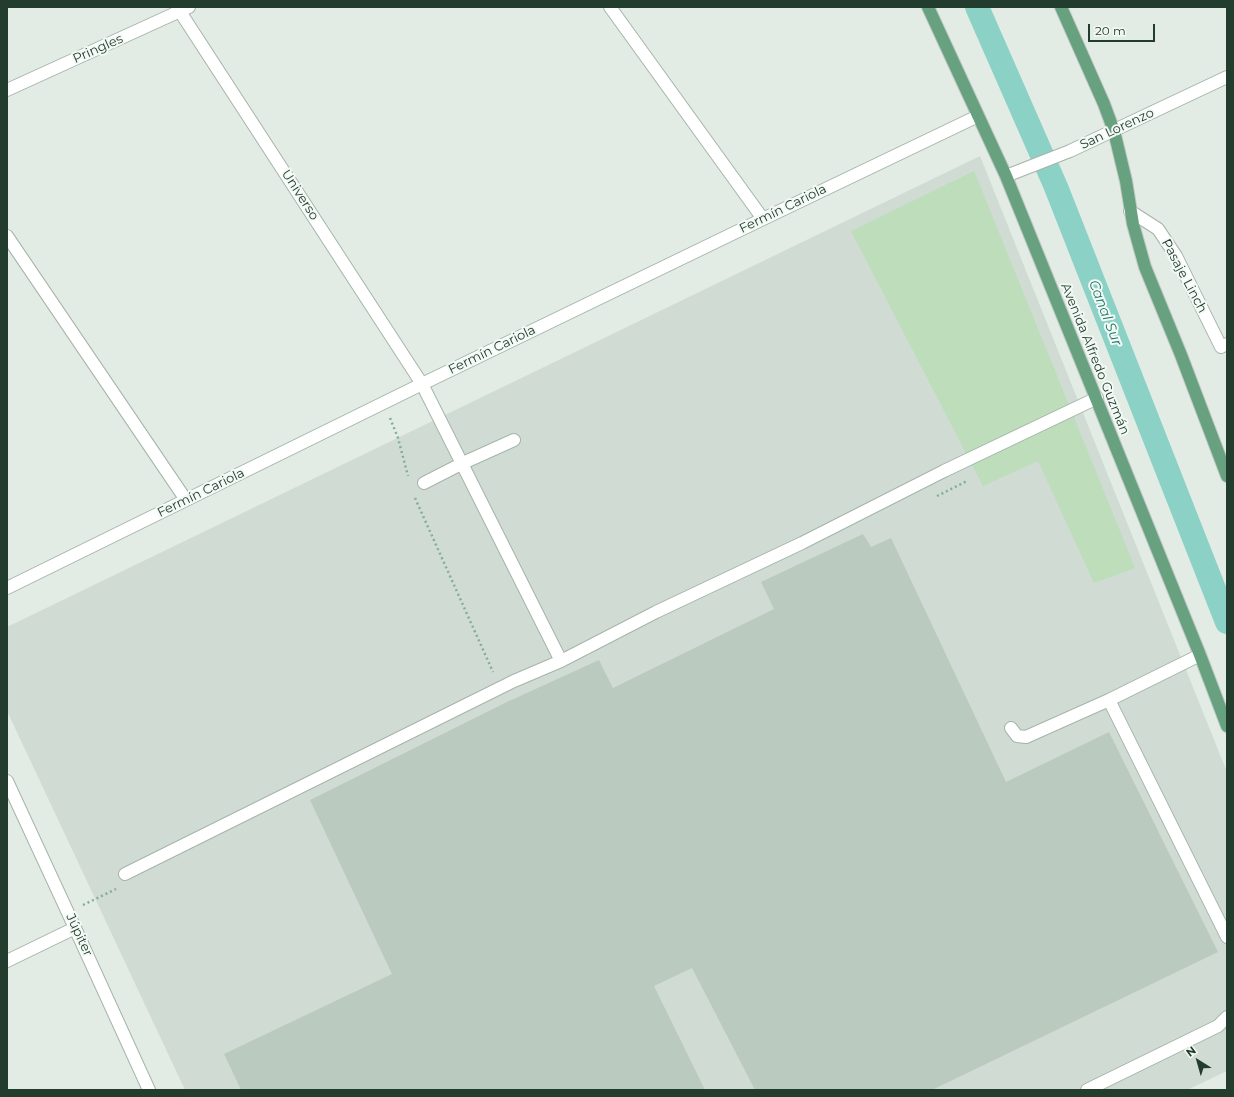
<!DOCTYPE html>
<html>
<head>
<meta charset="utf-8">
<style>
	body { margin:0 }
	#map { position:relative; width:1234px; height:1097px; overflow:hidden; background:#e2ece4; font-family:Montserrat,sans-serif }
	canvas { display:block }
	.frame { position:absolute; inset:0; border:8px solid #223d2d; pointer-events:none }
	.north { position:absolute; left:1178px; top:1041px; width:40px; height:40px; -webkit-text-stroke:3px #f3f9f4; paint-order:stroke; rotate:323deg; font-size:11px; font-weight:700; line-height:16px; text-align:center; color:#223d2d }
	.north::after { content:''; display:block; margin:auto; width:14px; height:18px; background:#223d2d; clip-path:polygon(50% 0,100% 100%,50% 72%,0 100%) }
	.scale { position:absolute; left:1088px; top:24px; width:67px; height:18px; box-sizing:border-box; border:2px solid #223d2d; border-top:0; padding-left:5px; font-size:12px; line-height:14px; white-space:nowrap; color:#223d2d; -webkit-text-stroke:3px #f3f9f4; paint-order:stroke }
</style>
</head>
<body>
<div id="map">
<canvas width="1234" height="1097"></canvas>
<div class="frame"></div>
<div class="north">N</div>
<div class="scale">20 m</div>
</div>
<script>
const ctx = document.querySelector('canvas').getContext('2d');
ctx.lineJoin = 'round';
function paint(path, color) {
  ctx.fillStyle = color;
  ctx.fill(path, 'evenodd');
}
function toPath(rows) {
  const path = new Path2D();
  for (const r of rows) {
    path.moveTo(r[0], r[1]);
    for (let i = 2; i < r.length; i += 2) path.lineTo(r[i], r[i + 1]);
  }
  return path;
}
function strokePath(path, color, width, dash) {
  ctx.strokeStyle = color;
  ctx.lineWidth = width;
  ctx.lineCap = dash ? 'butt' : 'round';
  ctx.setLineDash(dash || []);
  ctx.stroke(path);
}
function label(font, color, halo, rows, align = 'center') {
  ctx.font = font + ' Montserrat,sans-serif';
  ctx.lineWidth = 4;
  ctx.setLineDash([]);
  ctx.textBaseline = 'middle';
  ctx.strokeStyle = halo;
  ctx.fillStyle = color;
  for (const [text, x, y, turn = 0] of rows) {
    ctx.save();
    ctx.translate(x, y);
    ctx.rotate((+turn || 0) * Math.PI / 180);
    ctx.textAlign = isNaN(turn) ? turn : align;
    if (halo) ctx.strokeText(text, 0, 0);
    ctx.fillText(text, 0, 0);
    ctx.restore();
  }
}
paint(toPath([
	[980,156,1227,772,1227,1071,1187,1090,185,1090,7,711,7,627]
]), '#d0dcd3');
paint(toPath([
	[974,171,1135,568,1094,583,1038,461,983,486,851,231]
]), '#bdddbb');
strokePath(toPath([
	[977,7,1056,187,1227,622]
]), '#8bd1c5', 24);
paint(toPath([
	[863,534,871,547,891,538,1006,782,1109,732,1218,952,932,1090,755,1090,692,968,654,986,705,1090,241,1090,224,1054,392,974,310,800,507,702,599,660,613,688,774,609,761,582]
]), '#bacabf');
const lane = toPath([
	[422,384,561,661],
	[424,483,463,463,514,440],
	[1109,700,1227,937],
	[1011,728,1017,736,1026,737,1109,700,1200,655],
	[125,874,514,681,561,661,656,612,802,543,944,471,1097,398],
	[1087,1090,1218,1026,1227,1017]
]);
const street = toPath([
	[177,7,422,384],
	[610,7,763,219],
	[7,90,189,7],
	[1006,176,1070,151,1227,77],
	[1130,211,1158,229,1176,256,1221,347,1227,344],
	[7,236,186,500],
	[7,588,422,384,763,219,978,116],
	[7,781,75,928,149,1090],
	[7,961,75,928]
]);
const primary = toPath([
	[928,7,1006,176,1200,655,1227,726],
	[1061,7,1104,104,1114,131,1126,181,1133,224,1145,267,1181,355,1227,476]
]);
strokePath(lane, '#a5b4a9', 14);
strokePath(street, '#a5b4a9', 14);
strokePath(primary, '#c1c9c4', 14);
strokePath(toPath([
	[390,418,398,438,408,476],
	[937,496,967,481],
	[415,498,493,672],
	[83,905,116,889]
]), '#83af93', 2.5, [2, 3]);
strokePath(lane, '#fff', 12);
strokePath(street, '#fff', 12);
strokePath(primary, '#67a180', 12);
label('13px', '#223d2d', '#f3f9f4', [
	["Pringles",98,49,-24],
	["San Lorenzo",1117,129,-25],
	["Universo",300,195,57],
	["Fermín Cariola",783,209,-26],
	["Pasaje Linch",1184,276,62],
	["Fermín Cariola",492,350,-26],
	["Avenida Alfredo Guzmán",1095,359,68],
	["Fermín Cariola",201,493,-26],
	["Júpiter",79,935,65]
]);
label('italic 14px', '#1d786a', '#f3f9f4', [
	["Canal Sur",1105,313,69]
]);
</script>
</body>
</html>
